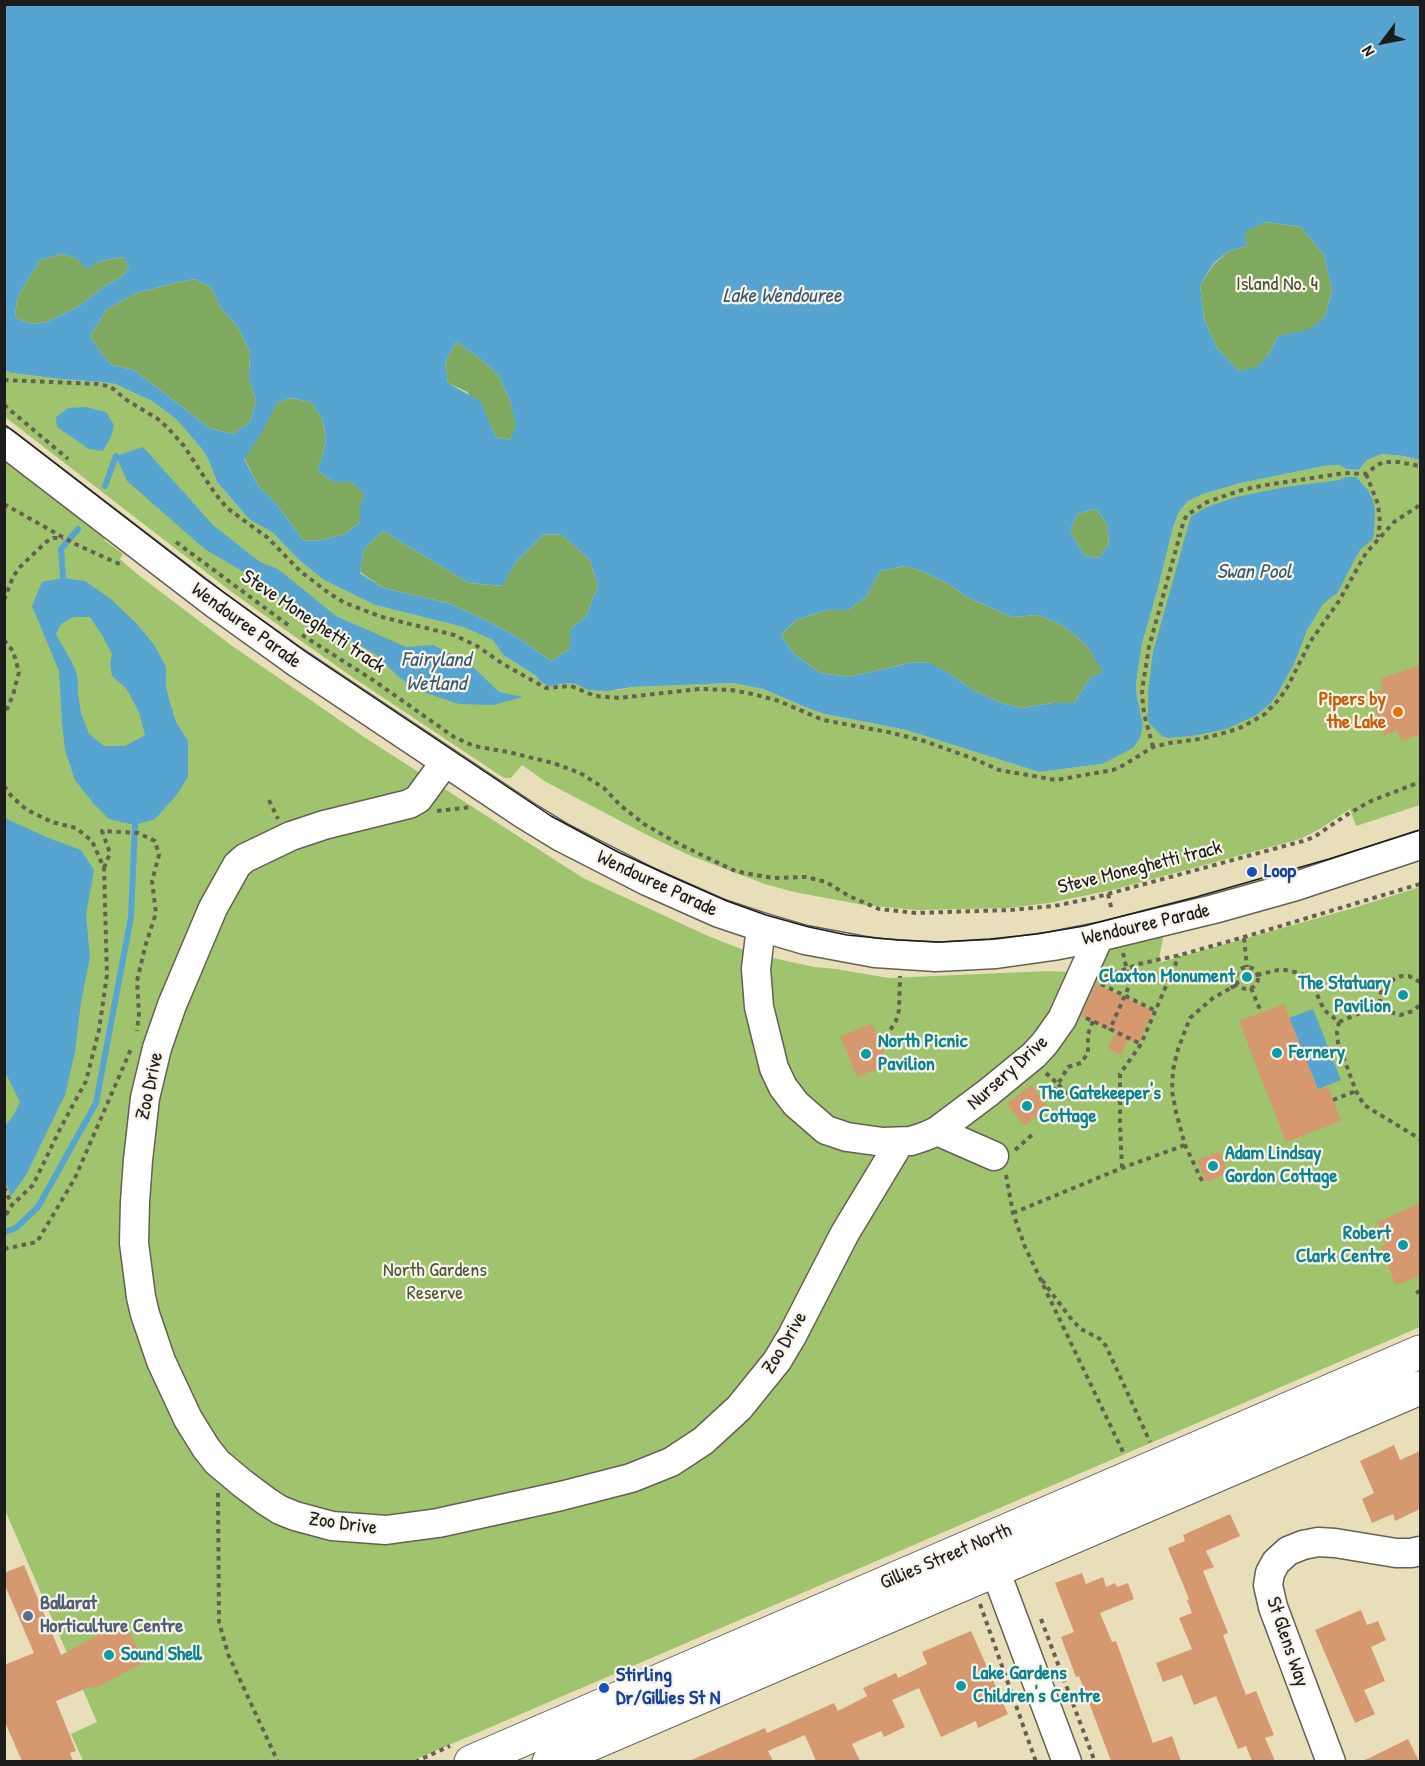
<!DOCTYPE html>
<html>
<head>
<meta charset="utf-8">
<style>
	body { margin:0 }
	#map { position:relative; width:1425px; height:1766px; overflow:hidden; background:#e9deba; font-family:"Patrick Hand",sans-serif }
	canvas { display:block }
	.frame { position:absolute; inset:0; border:6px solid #1c1c1c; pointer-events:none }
	.north { position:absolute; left:1353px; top:12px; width:60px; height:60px; -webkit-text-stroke:4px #f7f3e8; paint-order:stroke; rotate:238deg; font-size:16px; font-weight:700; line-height:24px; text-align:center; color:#1c1c1c }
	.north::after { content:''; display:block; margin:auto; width:21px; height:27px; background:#1c1c1c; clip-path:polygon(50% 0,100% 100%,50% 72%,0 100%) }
</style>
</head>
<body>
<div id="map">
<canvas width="1425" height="1766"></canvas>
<div class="frame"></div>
<div class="north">N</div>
</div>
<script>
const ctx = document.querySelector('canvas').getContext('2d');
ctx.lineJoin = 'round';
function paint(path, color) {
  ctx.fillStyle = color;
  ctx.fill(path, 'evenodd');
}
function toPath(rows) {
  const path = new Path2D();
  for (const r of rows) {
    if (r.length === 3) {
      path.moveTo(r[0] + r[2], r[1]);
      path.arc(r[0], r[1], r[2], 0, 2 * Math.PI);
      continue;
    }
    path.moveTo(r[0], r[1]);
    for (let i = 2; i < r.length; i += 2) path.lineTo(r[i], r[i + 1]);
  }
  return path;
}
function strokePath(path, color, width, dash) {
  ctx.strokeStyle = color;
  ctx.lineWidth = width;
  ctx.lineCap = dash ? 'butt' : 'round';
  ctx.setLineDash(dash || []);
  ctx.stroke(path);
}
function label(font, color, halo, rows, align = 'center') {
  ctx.font = font + ' "Patrick Hand",sans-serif';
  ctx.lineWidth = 4.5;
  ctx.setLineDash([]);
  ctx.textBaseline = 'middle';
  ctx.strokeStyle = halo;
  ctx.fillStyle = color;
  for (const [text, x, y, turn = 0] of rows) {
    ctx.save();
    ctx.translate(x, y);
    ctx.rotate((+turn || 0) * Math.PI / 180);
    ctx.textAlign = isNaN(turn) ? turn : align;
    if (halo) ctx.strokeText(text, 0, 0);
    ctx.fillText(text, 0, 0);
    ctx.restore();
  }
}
paint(toPath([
	[4,370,11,373,61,379,103,382,115,384,152,401,176,419,202,449,208,459,217,482,250,520,272,532,299,560,324,580,375,605,463,627,494,640,503,655,535,675,541,682,554,686,570,683,618,690,633,687,732,683,763,689,810,709,825,714,906,730,1039,772,1102,764,1143,724,1137,696,1136,684,1142,644,1158,588,1173,528,1179,512,1188,501,1203,494,1241,483,1324,466,1339,465,1359,470,1367,460,1382,454,1403,456,1420,460,1420,805,1356,826,1350,809,1318,830,1300,839,1112,890,1049,903,1008,908,917,910,864,905,794,892,765,884,691,856,651,837,546,782,522,765,511,778,504,778,355,679,233,593,5,417],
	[4,453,107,535,104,540,123,554,120,559,137,574,231,645,364,737,583,878,708,936,754,954,814,967,836,969,889,978,1048,971,1068,972,1107,953,1116,945,1162,935,1163,938,1158,963,1350,909,1420,887,1420,1327,412,1761,83,1761,71,1734,97,1722,5,1510]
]), '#a0c36d');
paint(toPath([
	[1266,222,1301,227,1324,255,1332,291,1325,316,1310,330,1278,336,1269,354,1257,368,1239,371,1217,348,1204,319,1200,285,1214,264,1229,251,1247,246,1244,232],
	[62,254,76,258,86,268,101,261,124,257,129,267,123,276,108,284,79,306,47,322,33,324,15,318,17,298,40,260],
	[195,279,211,287,221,308,238,327,250,352,249,378,256,401,250,422,233,434,211,429,134,370,112,365,101,353,90,336,107,309,134,294,178,282],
	[456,342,477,356,498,374,510,401,517,424,510,440,496,437,489,422,467,392,448,383,445,363],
	[290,398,311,402,322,418,326,438,323,455,317,470,333,482,351,481,365,495,360,505,360,522,345,534,321,540,304,541,273,500,259,487,244,458,277,403],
	[1096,509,1107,524,1109,543,1099,558,1084,555,1070,531,1077,514],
	[383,531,469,583,501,586,516,562,544,534,562,535,590,560,598,586,586,616,570,630,570,649,551,661,523,641,490,622,448,603,383,588,360,572,364,549],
	[905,566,922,571,949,584,965,596,1012,617,1039,615,1064,626,1087,646,1104,672,1091,677,1074,703,1052,703,1022,708,1001,703,973,690,953,676,928,662,909,663,849,677,820,673,794,654,781,635,796,620,827,610,848,610,866,597,880,571]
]), '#80a960');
paint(toPath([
	[4,5,1420,5,1420,460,1403,456,1382,454,1367,460,1359,470,1347,469,1339,465,1324,466,1241,483,1203,494,1188,501,1179,512,1173,528,1158,588,1142,644,1136,684,1137,696,1143,724,1140,738,1133,748,1102,764,1039,772,906,730,825,714,810,709,763,689,732,683,633,687,607,691,588,690,576,684,570,683,549,686,541,682,535,675,503,655,493,640,463,627,375,605,324,580,299,560,272,532,250,520,217,482,208,459,202,449,176,419,152,401,115,384,103,382,61,379,11,373,5,370],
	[1266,222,1301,227,1324,255,1332,291,1325,316,1310,329,1278,336,1269,354,1257,367,1239,371,1217,348,1204,319,1200,285,1214,263,1229,251,1247,246,1245,232],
	[62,254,76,258,86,269,101,261,123,257,129,267,123,276,108,284,79,306,47,322,33,324,15,318,17,298,40,260],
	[195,279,211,287,221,308,238,327,250,352,249,378,256,401,250,422,233,434,211,429,134,370,112,365,101,353,90,336,107,309,134,294,178,282],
	[456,342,477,356,498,374,510,401,516,424,510,440,496,437,480,401,448,383,445,363],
	[290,398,311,402,322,418,326,438,323,455,317,470,333,482,352,482,364,495,360,505,360,522,345,534,321,540,304,541,273,500,259,487,244,459,261,434,277,403],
	[1096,509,1107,524,1109,543,1099,558,1084,555,1070,531,1077,514],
	[383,531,469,583,502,586,516,562,544,534,562,535,590,560,598,586,586,616,570,630,570,649,551,661,523,641,490,622,448,603,383,588,360,573,364,549],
	[905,566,922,571,949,584,965,596,1012,617,1039,615,1064,626,1087,646,1103,672,1091,677,1074,703,1052,703,1022,708,1001,703,973,690,953,676,929,662,909,663,849,677,820,673,794,654,781,635,796,620,827,610,848,610,866,597,880,571],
	[86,407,106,412,114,425,111,437,103,451,89,449,57,427,56,417,68,408],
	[143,447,213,525,260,562,278,569,336,616,406,647,433,645,469,663,499,692,523,697,493,705,459,704,423,692,400,678,375,654,311,618,249,575,206,550,127,481,116,456],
	[1346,477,1356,477,1368,490,1373,500,1375,510,1374,535,1372,540,1360,550,1357,555,1338,592,1323,604,1307,630,1294,664,1276,696,1270,704,1255,716,1226,729,1192,736,1167,738,1162,736,1149,723,1147,714,1148,713,1148,692,1153,652,1191,516,1207,507,1236,497,1285,487,1340,480],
	[63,578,85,581,111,599,137,624,155,646,166,667,166,686,170,703,176,722,188,741,188,777,175,797,155,819,135,825,109,819,93,803,75,780,65,750,62,723,59,671,32,606,42,582],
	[74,617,90,617,102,635,112,654,110,664,112,676,126,688,139,712,145,735,125,746,104,746,89,734,81,713,78,694,78,680,75,668,56,634,61,624],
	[4,815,7,819,51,839,81,850,94,870,86,915,90,957,81,1002,75,1052,65,1095,26,1175,11,1196,5,1181,5,1126,13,1116,20,1102,5,1072],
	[1313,1009,1341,1080,1318,1089,1289,1018]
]), '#58a4d1');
strokePath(toPath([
	[105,486,116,456],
	[63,578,61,549,78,529],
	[4,1232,16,1228,38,1207,96,1103,131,917,135,825]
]), '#58a4d1', 6);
paint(toPath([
	[1420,665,1420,734,1401,741,1397,730,1384,735,1370,694,1383,690,1380,679],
	[1096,984,1153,1011,1138,1044,1128,1040,1121,1055,1108,1049,1116,1032,1081,1016],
	[1284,1004,1318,1090,1328,1086,1341,1121,1286,1142,1239,1021],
	[872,1024,889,1064,857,1077,840,1036],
	[1031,1085,1048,1107,1024,1126,1007,1104],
	[1220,1151,1228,1173,1206,1182,1197,1160],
	[1420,1203,1420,1276,1396,1285,1380,1247,1386,1244,1377,1222],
	[1394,1445,1400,1460,1420,1451,1420,1509,1395,1521,1393,1514,1372,1523,1362,1499,1374,1493,1360,1461],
	[1230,1514,1240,1536,1206,1551,1214,1567,1203,1571,1228,1633,1223,1635,1246,1695,1256,1691,1274,1735,1265,1738,1275,1761,1252,1761,1246,1746,1238,1749,1216,1696,1194,1705,1182,1675,1163,1682,1156,1663,1192,1649,1179,1618,1192,1613,1187,1600,1189,1599,1168,1548,1185,1541,1183,1535],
	[24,1565,61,1655,124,1622,145,1662,94,1689,92,1686,56,1701,76,1751,70,1753,73,1761,22,1761,4,1720,4,1665,34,1653,4,1583,4,1573],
	[1082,1573,1086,1584,1103,1577,1106,1587,1115,1583,1117,1587,1128,1583,1134,1599,1100,1613,1112,1642,1116,1641,1153,1743,1172,1736,1181,1761,1111,1761,1079,1676,1076,1677,1061,1637,1074,1632,1055,1583],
	[1361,1610,1367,1625,1378,1621,1386,1640,1371,1647,1385,1681,1364,1690,1375,1714,1355,1723,1315,1630],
	[971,1631,1008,1714,978,1728,976,1721,941,1737,919,1688,892,1700,905,1727,884,1737,881,1731,852,1744,860,1761,816,1761,805,1735,768,1751,773,1761,689,1761,765,1728,767,1733,834,1703,838,1711,867,1696,863,1688,896,1673,898,1678,927,1664,922,1652],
	[1408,1739,1419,1761,1363,1761]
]), '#d6986e');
const minor = toPath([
	[4,442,215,604,293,660,525,815,561,837,647,881,719,913,761,927,805,940,875,953,936,957,996,954,1053,946,1099,937,1214,909,1296,886,1420,845],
	[445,762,418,799,409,804,324,825,291,836,245,858,237,865,213,908,172,1005,157,1048,145,1098,138,1160,135,1202,134,1243,141,1297,145,1314,161,1361,188,1419,206,1448,217,1462,242,1483,266,1501,280,1510,295,1516,332,1526,386,1530,438,1523,561,1496,631,1478,671,1462,703,1441,739,1408,777,1361,792,1336,845,1233,900,1142],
	[761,927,756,969,759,1007,774,1068,783,1087,796,1104,826,1130,847,1137,883,1142,911,1141,926,1136,937,1131,989,1092,1034,1055,1045,1043,1062,1019,1099,937],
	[937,1131,994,1156],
	[988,1551,1067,1762],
	[1331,1762,1273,1607,1268,1585,1270,1573,1276,1562,1288,1551,1303,1545,1318,1542,1335,1543,1396,1553,1411,1553,1420,1551]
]);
const major = toPath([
	[471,1762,1420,1352],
	[549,1762,1420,1388]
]);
strokePath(minor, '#646053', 31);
strokePath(major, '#646053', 35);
strokePath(toPath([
	[4,380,98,384,108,386,115,390,125,399,158,419,168,428,184,446,214,492,227,508,268,538,300,571,330,594,345,603,382,617,454,635,477,646,503,664,546,688,571,686,595,696,619,698,700,689,731,690,753,694,779,701,823,720,888,732,924,741,972,758,999,770,1056,780,1113,770,1124,765,1153,747,1169,743,1200,739,1228,732,1242,727,1265,714,1280,698,1288,686,1310,642,1339,601,1366,553,1394,522,1420,505],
	[4,405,68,459],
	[1366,474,1378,504,1380,522,1378,537],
	[4,504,75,544,117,563,124,565],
	[176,542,288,625],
	[4,600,13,577,19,568,46,542,53,538,63,538],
	[302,635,373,680,454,737,474,746,508,752,553,763,580,773,604,788,620,805,644,824,679,844,733,870,744,873,773,878,806,877,826,882,849,896,879,909,916,913,1011,910,1054,906,1093,898,1303,841,1314,837,1348,814,1371,801,1420,782],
	[4,640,13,651,19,672,13,695,4,716],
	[1153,747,1144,714,1142,694,1143,684,1149,647,1184,520,1187,515,1207,502,1242,490,1266,485,1345,473,1366,474,1377,465,1384,462,1398,462,1420,466],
	[4,786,12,797,27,810,52,822,76,828,92,841,104,868,107,975,99,1030,86,1081,61,1127,33,1185,12,1205,4,1218],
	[269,800,278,819],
	[437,811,472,807],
	[104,868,110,853,102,831,138,833,155,841,159,855,152,881,156,913,145,947,137,981,139,1014,137,1031],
	[1108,894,1112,911],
	[1244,938,1247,967],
	[1123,953,1130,984,1110,1029,1141,1044],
	[1247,978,11],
	[1257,975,1278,970,1285,970,1300,973,1306,977,1315,990,1324,1010,1339,1022,1337,1032,1338,1043,1356,1091,1364,1105,1420,1139],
	[1105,977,1139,964,1180,955,1244,937,1420,884],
	[1420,982,1409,976,1402,976,1396,978,1385,985,1381,992,1380,1000,1387,1011,1400,1015,1413,1011,1420,1005],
	[1101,984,1156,1011],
	[1251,988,1261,1012],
	[1086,1018,1110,1029],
	[1339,1022,1381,1004],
	[881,1045,896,1021,899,1010,900,976],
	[1046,1073,1058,1084,1068,1067,1081,1063,1088,1053,1088,1034,1093,1021],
	[1049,1099,1058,1084,1071,1099],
	[1333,1100,1356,1091],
	[1015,1150,1032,1135],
	[1122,1168,1120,1124,1120,1074,1141,1044,1179,956],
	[1006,1175,1013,1213,1025,1247,1124,1454],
	[1202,1181,1185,1145,1176,1112,1172,1091,1173,1070,1178,1049,1190,1018,1213,998,1238,984,1227,990],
	[4,1187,12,1205],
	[1013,1213,1122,1168,1185,1145],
	[4,1249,37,1242,75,1178,131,1049],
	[1042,1280,1072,1320,1081,1329,1100,1339,1106,1346,1150,1442],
	[1416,1293,1420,1291],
	[218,1493,219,1622,228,1654,278,1762],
	[980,1604,1036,1762],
	[1041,1619,1095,1762],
	[415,1762,450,1746]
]), '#646053', 4, [4.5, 4.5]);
strokePath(minor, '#fff', 28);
strokePath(major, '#fff', 33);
strokePath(toPath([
	[4,424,204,578,252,613,306,652,551,816,618,852,668,875,727,901,766,915,809,927,847,935,898,940,940,942,990,939,1037,934,1084,926,1196,897,1329,859,1420,830]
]), '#1c1c1c', 1.5);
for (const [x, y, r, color] of [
	[1398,712,6,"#e8710a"],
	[1252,872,6,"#1a4fb4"],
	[1247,977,6,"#0f9aa8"],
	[1403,995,6,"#0f9aa8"],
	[1277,1053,6,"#0f9aa8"],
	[866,1054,6,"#0f9aa8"],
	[1027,1106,6,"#0f9aa8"],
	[1213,1166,6,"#0f9aa8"],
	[1403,1245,6,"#0f9aa8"],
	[28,1616,6,"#5c6f8a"],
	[109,1655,6,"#0f9aa8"],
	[961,1686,6,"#0f9aa8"],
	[604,1688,6,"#1a4fb4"]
]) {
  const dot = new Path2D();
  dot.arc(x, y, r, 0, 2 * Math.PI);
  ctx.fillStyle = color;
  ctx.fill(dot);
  strokePath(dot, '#f7f3e8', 2);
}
label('20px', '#4a5638', '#f7f3e8', [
	["Island No. 4",1277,285],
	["North Gardens",435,1271],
	["Reserve",435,1294]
]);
label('20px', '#1c1c1c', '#f7f3e8', [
	["Steve Moneghetti track",313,622,34],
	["Wendouree Parade",246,626,36],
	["Steve Moneghetti track",1140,868,-14],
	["Wendouree Parade",657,884,25],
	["Wendouree Parade",1146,925,-13],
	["Nursery Drive",1008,1073,-42],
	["Zoo Drive",150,1086,-78],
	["Zoo Drive",785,1343,-59],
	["Zoo Drive",343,1524,8],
	["Gillies Street North",946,1557,-23],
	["St Glens Way",1287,1642,71]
]);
label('bold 20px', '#c56008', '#f7f3e8', [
	["Pipers by",1386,700],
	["the Lake",1386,723]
], 'right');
label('bold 20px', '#164399', '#f7f3e8', [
	["Loop",1264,872],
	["Stirling",616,1676],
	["Dr/Gillies St N",616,1699]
], 'left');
label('bold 20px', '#0d838f', '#f7f3e8', [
	["Claxton Monument",1235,977,"right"],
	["The Statuary",1391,984,"right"],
	["Pavilion",1391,1007,"right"],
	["North Picnic",878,1042],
	["Pavilion",878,1065],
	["Fernery",1289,1053],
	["The Gatekeeper's",1039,1094],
	["Cottage",1039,1117],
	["Adam Lindsay",1225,1154],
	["Gordon Cottage",1225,1177],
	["Robert",1391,1234,"right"],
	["Clark Centre",1391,1257,"right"],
	["Sound Shell",121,1655],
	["Lake Gardens",973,1674],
	["Children's Centre",973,1697]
], 'left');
label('bold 20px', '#4e5e75', '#f7f3e8', [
	["Ballarat",40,1604],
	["Horticulture Centre",40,1627]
], 'left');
label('italic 21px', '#37596d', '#f7f3e8', [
	["Lake Wendouree",782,296],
	["Swan Pool",1254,572],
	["Fairyland",436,660],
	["Wetland",436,684]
]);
</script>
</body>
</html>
